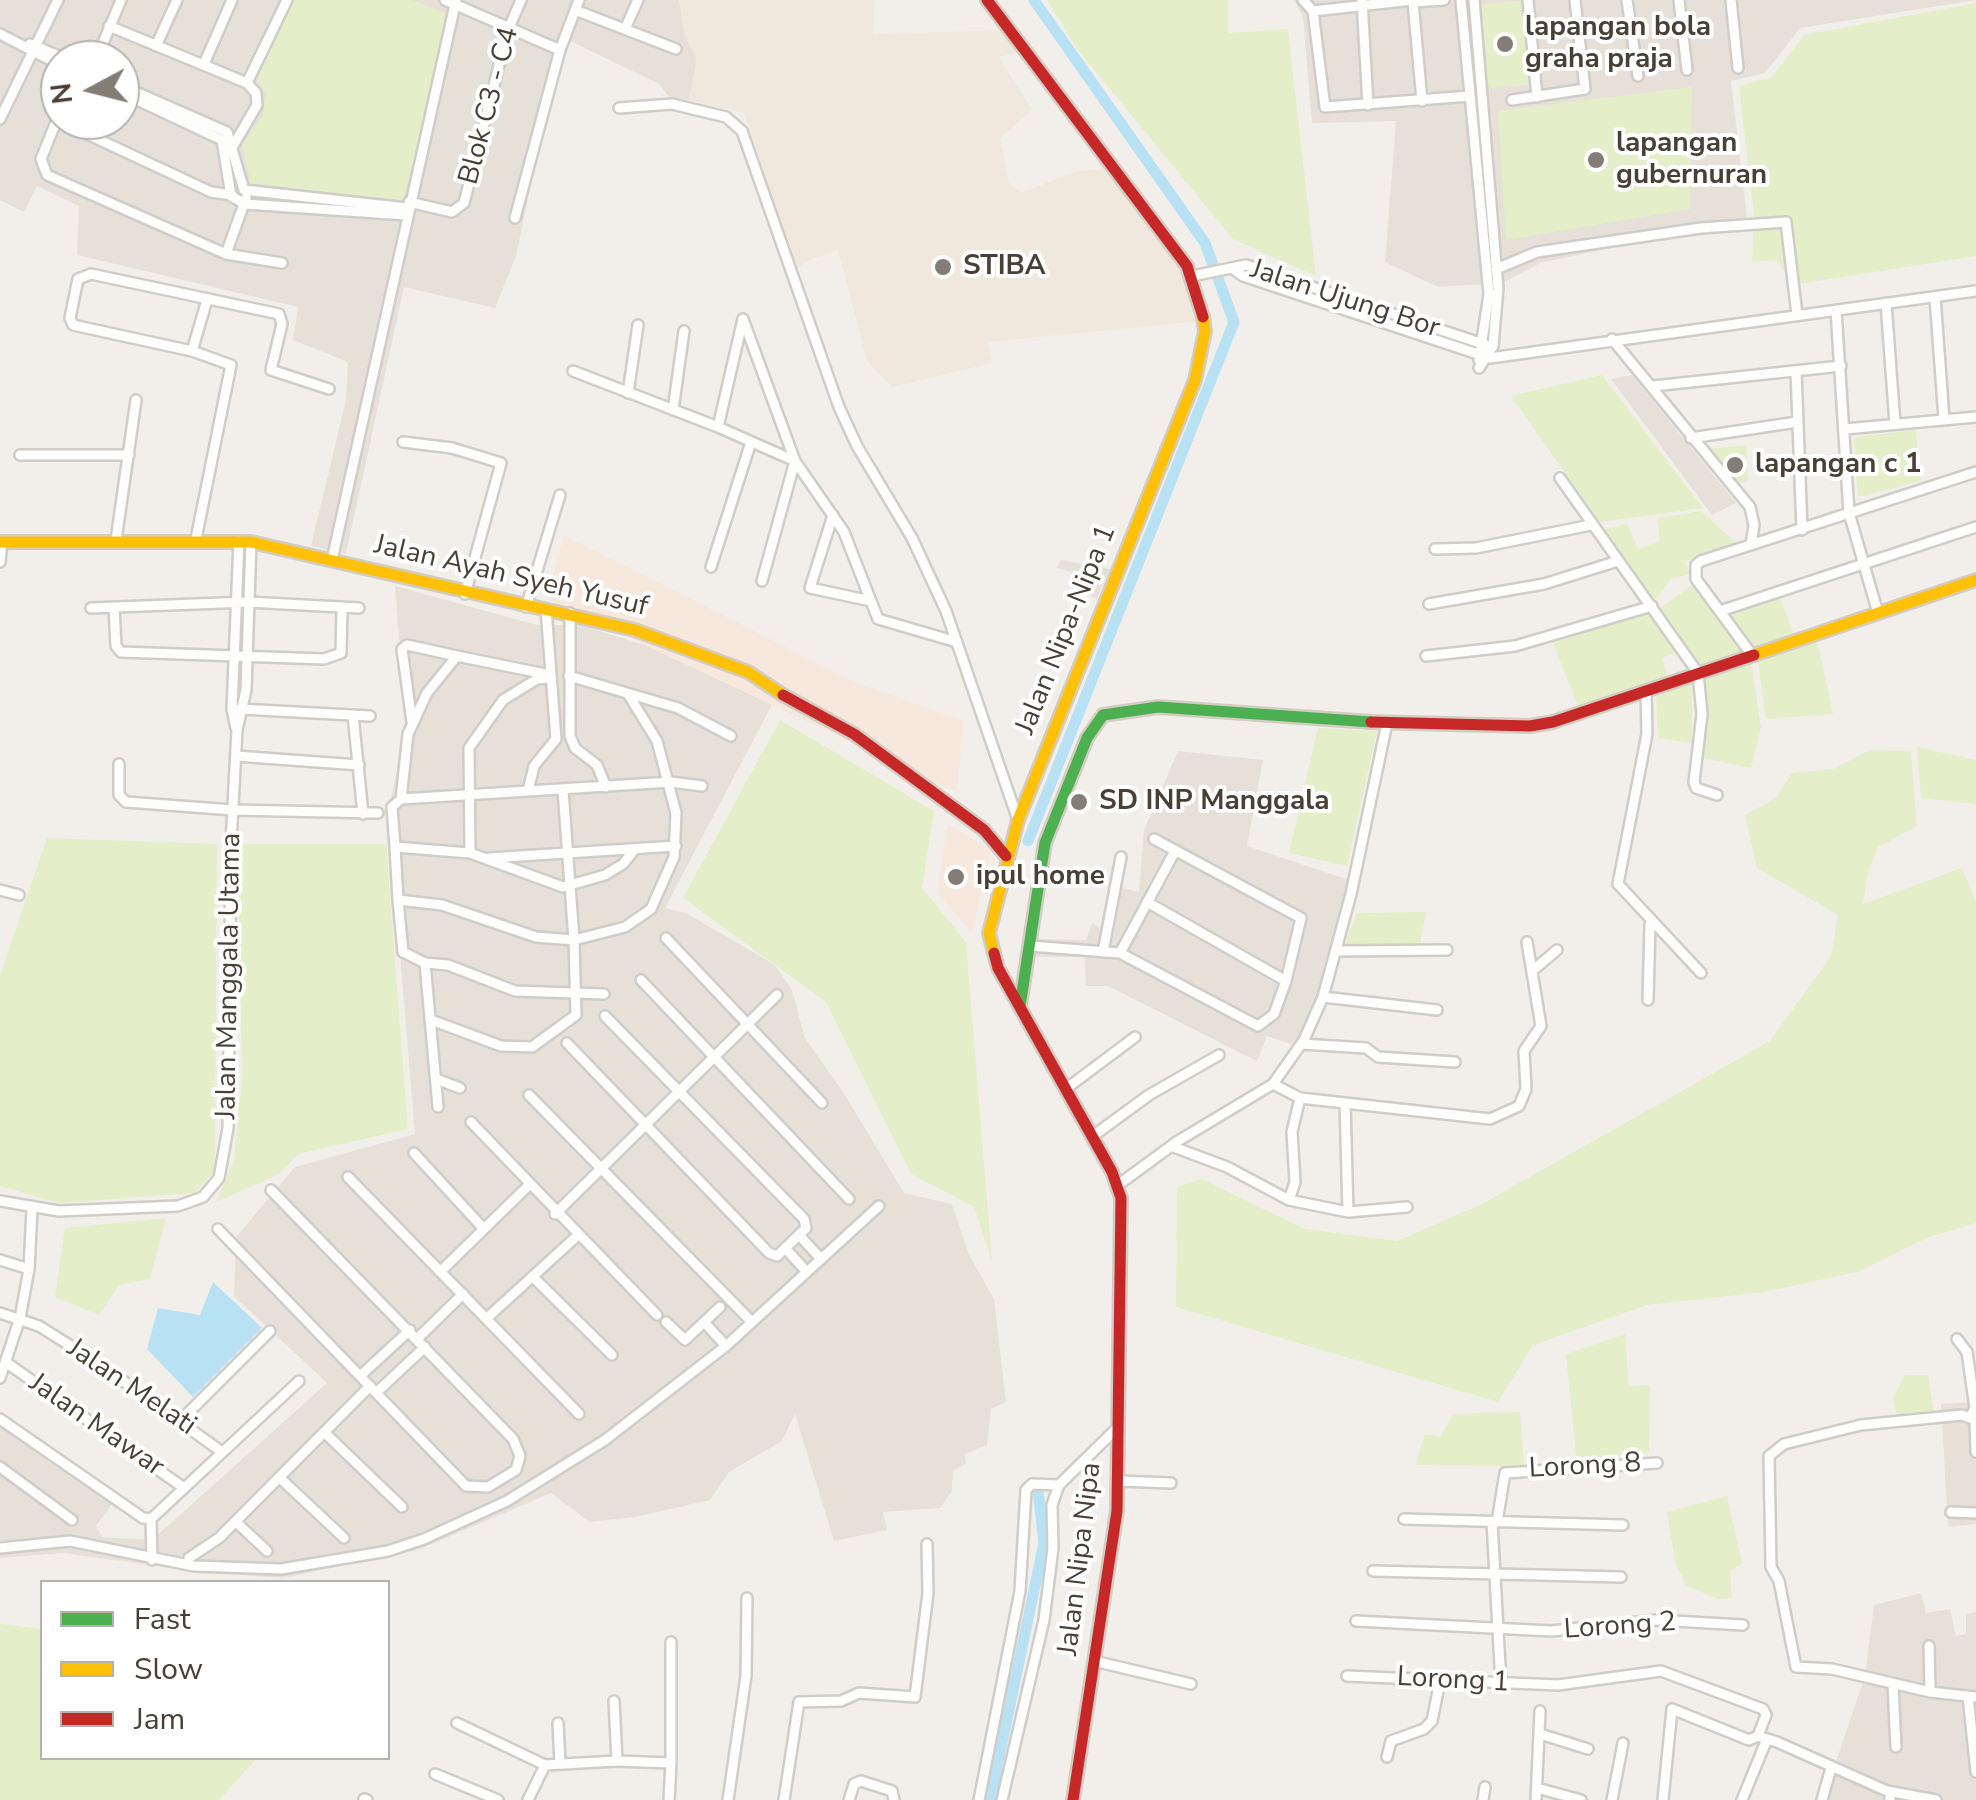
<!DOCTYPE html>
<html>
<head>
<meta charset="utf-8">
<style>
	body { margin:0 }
	#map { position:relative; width:1976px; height:1800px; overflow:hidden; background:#f2efeb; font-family:"Nunito Sans",sans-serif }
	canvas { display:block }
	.legend { position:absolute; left:40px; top:1580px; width:350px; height:180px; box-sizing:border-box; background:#fff; border:2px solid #b6b2ae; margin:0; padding:12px 18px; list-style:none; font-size:30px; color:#493f35 }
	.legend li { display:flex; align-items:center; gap:20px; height:50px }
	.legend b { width:50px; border:2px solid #b6b2ae }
	.north { position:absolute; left:40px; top:40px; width:100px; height:100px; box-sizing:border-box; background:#fff; border:2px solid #b6b2ae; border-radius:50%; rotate:263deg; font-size:28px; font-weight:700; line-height:40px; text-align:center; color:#493f35 }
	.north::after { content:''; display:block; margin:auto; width:35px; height:45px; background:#847d75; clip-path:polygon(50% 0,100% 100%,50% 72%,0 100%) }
</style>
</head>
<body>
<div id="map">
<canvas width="1976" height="1800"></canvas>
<ul class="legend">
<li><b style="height:12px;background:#4caf50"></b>Fast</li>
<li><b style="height:12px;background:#ffc107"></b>Slow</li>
<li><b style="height:12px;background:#c62828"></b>Jam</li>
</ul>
<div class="north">N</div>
</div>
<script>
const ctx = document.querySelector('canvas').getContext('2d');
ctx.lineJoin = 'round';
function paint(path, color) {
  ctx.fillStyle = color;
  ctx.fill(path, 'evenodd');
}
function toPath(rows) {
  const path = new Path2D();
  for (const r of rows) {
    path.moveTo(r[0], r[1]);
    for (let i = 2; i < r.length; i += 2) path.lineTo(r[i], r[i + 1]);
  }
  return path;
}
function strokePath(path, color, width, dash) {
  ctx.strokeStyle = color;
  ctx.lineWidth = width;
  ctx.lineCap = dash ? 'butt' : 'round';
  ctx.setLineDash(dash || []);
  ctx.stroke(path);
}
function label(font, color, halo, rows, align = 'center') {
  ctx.font = font + ' "Nunito Sans",sans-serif';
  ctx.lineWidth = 8;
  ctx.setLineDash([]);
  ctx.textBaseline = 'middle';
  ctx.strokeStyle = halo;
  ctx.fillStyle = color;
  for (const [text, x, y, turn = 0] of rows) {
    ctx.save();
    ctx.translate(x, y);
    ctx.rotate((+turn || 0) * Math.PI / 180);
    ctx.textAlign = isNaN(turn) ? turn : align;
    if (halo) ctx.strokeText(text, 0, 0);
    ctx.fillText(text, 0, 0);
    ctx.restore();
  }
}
paint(toPath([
	[0,0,679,0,685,35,697,60,689,100,669,97,659,84,570,41,544,121,516,256,495,308,404,287,346,554,311,546,346,400,348,362,293,340,298,307,77,255,79,206,37,186,24,212,0,200],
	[60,60,120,60,120,120,60,120],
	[1294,0,1976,0,1800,28,1765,73,1731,81,1747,219,1540,263,1502,283,1438,287,1385,262,1396,121,1312,123,1303,17],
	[1632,375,1736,503,1712,515,1611,379],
	[1061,560,1110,569,1097,599,1067,586,1072,572,1057,568],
	[395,586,541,626,577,624,670,653,776,697,665,908,686,913,775,965,792,990,805,1038,845,1095,904,1193,952,1204,969,1255,994,1299,1006,1402,991,1409,987,1445,965,1454,966,1464,953,1471,952,1491,940,1508,883,1512,887,1530,834,1541,795,1414,782,1441,729,1472,710,1500,635,1517,590,1522,551,1493,420,1549,283,1578,200,1572,63,1553,0,1558,0,1422,112,1504,96,1526,102,1537,152,1540,327,1383,234,1296,236,1237,295,1167,415,1134,391,845,389,807,406,730],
	[1178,751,1263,760,1247,846,1352,881,1310,1018,1294,1045,1267,1036,1257,1061,1108,986,1086,986,1085,957,1036,957,1039,939,1086,940,1092,923,1114,936,1118,887,1139,892,1144,830],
	[1976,1402,1976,1524,1948,1527,1941,1404],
	[1921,1593,1926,1613,1950,1609,1956,1636,1966,1634,1966,1614,1976,1612,1976,1800,1823,1800,1865,1676,1874,1605]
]), '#e7e0d8');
paint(toPath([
	[564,535,857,683,964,721,957,792,547,599],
	[948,824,991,850,972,933,937,892]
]), '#f6e8dd');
paint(toPath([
	[679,0,875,0,873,34,1006,30,1024,51,999,57,1032,110,1000,138,1009,184,1021,193,1074,172,1111,167,1186,268,1201,321,988,342,992,363,892,387,867,361,838,250,804,262,796,271,744,113,689,100,697,60,685,35]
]), '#f0e8dc');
paint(toPath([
	[294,0,412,0,447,14,433,90,403,200,251,184,242,144,263,115,266,95,257,79],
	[1047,0,1228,0,1228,33,1288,29,1316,276,1233,239,1077,49],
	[1525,0,1533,84,1485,89,1477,5],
	[1976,3,1976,256,1792,285,1777,260,1752,262,1754,215,1739,86,1772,77,1804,35],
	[1692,87,1690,209,1506,240,1498,111],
	[1602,375,1703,508,1600,522,1511,396],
	[1916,430,1921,481,1858,497,1854,437],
	[1746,445,1748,480,1739,484,1709,449],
	[1701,511,1737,544,1685,561,1690,574,1671,579,1654,600,1601,530,1627,524,1638,549,1660,541,1657,518],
	[1694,584,1744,653,1701,668,1660,608],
	[1780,598,1794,635,1754,649,1726,612],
	[1651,611,1679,651,1662,658,1668,677,1579,708,1553,643],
	[1817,641,1833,714,1766,719,1758,661],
	[1751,662,1761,727,1751,768,1703,758,1706,679],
	[1692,683,1692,743,1658,738,1656,697],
	[780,720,934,811,922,888,966,942,992,1261,974,1207,911,1174,826,1002,683,898],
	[1318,728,1377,731,1347,866,1289,853],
	[1917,747,1976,760,1976,804,1921,798],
	[1870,750,1911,751,1917,826,1878,847,1868,872,1863,904,1962,868,1976,902,1976,1223,1929,1237,1857,1272,1764,1292,1647,1305,1533,1345,1498,1402,1176,1307,1177,1187,1201,1179,1305,1229,1397,1241,1482,1204,1770,1041,1831,956,1838,915,1757,868,1745,815,1776,798,1792,773,1833,769],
	[47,838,217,844,215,1171,194,1193,59,1203,0,1186,0,976],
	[238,844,386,844,408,1129,298,1154,279,1174,216,1202,234,1160,242,1078],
	[1426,912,1419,950,1344,946,1357,913],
	[166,1218,150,1279,119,1285,99,1315,55,1297,65,1228],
	[1625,1334,1629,1386,1650,1385,1649,1452,1583,1460,1576,1455,1566,1354],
	[1905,1375,1928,1375,1934,1414,1897,1418,1893,1398],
	[1520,1412,1524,1466,1415,1465,1425,1434,1440,1437,1453,1414],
	[1727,1496,1742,1564,1730,1571,1732,1598,1717,1599,1686,1585,1675,1562,1667,1512],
	[0,1624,42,1629,42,1758,257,1758,219,1800,0,1800]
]), '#e4eec9');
paint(toPath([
	[213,1282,262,1328,193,1397,147,1349,158,1308,200,1315]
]), '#b8e2f3');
strokePath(toPath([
	[1028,841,1234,322,1205,243,1034,0],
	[990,1800,1044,1543,1038,1491]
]), '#b8e2f3', 11);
const street = toPath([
	[445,0,560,50],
	[1303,0,1313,11,1413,0],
	[1362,0,1368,105],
	[1461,0,1489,294,1479,360],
	[1474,0,1498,288,1493,346,1479,368],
	[1528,0,1537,97],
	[1627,0,1638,76],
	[1679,0,1687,70],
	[1731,0,1738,68],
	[575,10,676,49],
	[1313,11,1325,107,1470,96],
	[109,26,247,83,287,0],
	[625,29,638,0],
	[0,34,60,65],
	[30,44,68,60],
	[156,46,177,0],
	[96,60,121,0],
	[204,64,232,0],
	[120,85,227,132,244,190,407,208],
	[120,92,222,140,231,196,245,204,406,215],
	[1512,100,1585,89,1575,0],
	[1422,101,1413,2,1444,0],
	[619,108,672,104,726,117,742,131,839,407,857,446,912,538,946,611,1018,820],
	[60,112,41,159,47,175,226,254,246,198],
	[0,119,58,0],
	[57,120,211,192,232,195],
	[233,146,257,105,256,93,247,83],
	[409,202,452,212,464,203,508,30,521,0],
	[515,218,560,50,579,0],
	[226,254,282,263],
	[1232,268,1243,276,1490,358,1976,291],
	[1496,269,1537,252,1701,228,1786,222,1797,315],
	[1192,276,1246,265,1486,345],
	[1935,297,1944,419],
	[1886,303,1895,424],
	[1836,310,1849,513,1878,613],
	[743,319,795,461,718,427,743,319],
	[1612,339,1750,507,1754,525,1751,545],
	[192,351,207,300],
	[573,371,718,427],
	[1796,371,1802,530],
	[1653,386,1841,366],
	[628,393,638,325],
	[673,410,684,331],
	[1845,429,1976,417],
	[1691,438,1797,422],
	[403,442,452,448,501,463,465,594],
	[20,455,129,455],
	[1560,478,1698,673,1702,714,1694,782,1696,788,1717,795],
	[833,515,810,588,871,601],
	[196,539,231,365,192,351,73,325,70,318,78,279,91,274,279,314,282,324,271,370,329,389],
	[116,540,136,400],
	[1435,549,1476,548,1591,525],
	[332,560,456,0],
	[0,562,2,543],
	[711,567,751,442],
	[762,581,795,461,844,532,878,619,957,642],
	[1429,604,1544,584,1618,561],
	[114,607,116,646,121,652,324,659,341,653,342,607],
	[526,607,560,495],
	[91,608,248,602,359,608],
	[1720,611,1976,527],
	[570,613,570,736,575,748,597,765,606,787],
	[1752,655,1696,579,1696,565,1701,561,1976,472],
	[1426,656,1515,646,1652,606],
	[569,676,678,708,731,736],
	[1646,691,1647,734,1618,884,1701,973],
	[240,709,370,716],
	[353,715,363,814],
	[412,722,402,649,407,645,457,656],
	[236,728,232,709,239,541],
	[236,756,359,765],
	[119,764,119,795,126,802,233,810,378,813],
	[528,791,534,766,556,739,546,609],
	[401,799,408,734,427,693,457,656,550,675],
	[395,847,392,807,401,799,671,782,702,786],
	[470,853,469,748,503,700,537,679,550,678],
	[489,858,676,846],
	[0,890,19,895],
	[398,900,395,847,470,853,563,887,605,875,623,864,635,849],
	[1147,902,1286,981,1301,918,1154,839],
	[666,938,822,1103],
	[1030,946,1120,953,1258,1026,1274,1014,1286,981],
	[1336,951,1447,950],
	[1103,952,1121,857],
	[1120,953,1175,851],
	[425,963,403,952,398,900,442,905,536,937,574,940,563,790],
	[1532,971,1557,950],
	[641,980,849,1199],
	[1323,997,1437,1010],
	[1648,1000,1650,924],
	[431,1020,501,1046,532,1047,576,1015,574,940,625,927,651,909,674,857,676,813,657,741,628,694],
	[567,1043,769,1253,777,1256,806,1228,804,1219,605,1016],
	[1302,1044,1366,1048,1378,1057,1455,1062],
	[436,1079,460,1088],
	[1273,1084,1300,1098],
	[1067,1088,1135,1037],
	[529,1095,750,1320],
	[1345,1103,1348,1212,1407,1207],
	[438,1107,425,963,448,965,515,991,604,994],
	[471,1122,657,1315],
	[1093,1136,1149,1095,1219,1055],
	[1171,1146,1227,1167,1289,1200,1348,1212],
	[414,1153,483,1228],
	[348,1177,579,1414],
	[1118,1185,1178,1141,1273,1084,1304,1040,1323,997,1351,894,1387,723],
	[1289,1200,1295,1182,1292,1132,1300,1098,1490,1119,1519,1106,1526,1089,1524,1051,1541,1026,1527,942],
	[0,1201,59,1211,178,1206,203,1197,219,1178,228,1128,231,843,237,730,246,690,251,542],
	[555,1214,777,995],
	[218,1229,466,1486,488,1487,516,1470,520,1456,513,1439,271,1190],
	[799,1235,821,1259],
	[785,1248,807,1272],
	[0,1260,29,1269],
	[440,1272,528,1186],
	[535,1279,612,1355],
	[0,1313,39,1326,101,1365,222,1452],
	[487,1318,577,1236],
	[666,1322,685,1340,720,1307],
	[704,1322,726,1346],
	[418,1338,463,1294],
	[1957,1339,1967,1352,1975,1408,1971,1416],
	[7,1363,184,1488],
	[360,1376,410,1330],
	[0,1378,20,1318,29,1269,32,1209],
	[377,1392,425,1347],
	[0,1419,143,1518,151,1519],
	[180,1421,270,1331],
	[325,1433,402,1507],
	[0,1467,72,1520],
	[281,1479,344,1538],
	[1119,1481,1171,1483],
	[1951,1512,1976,1513],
	[151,1519,299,1381],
	[151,1519,152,1560],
	[1404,1519,1623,1525],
	[236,1522,267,1551],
	[1492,1522,1501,1684],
	[1497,1522,1505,1473,1657,1463],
	[0,1548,70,1541,194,1566,281,1569,388,1551,424,1539,507,1501,605,1440,726,1346,879,1206],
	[189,1558,219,1538,370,1386],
	[1373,1571,1621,1577],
	[1356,1621,1551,1631,1656,1620,1743,1625],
	[671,1642,671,1763],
	[1929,1646,1930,1692,1976,1697],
	[1094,1661,1191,1684],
	[1347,1676,1558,1685,1661,1671,1763,1709,1766,1715,1758,1736],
	[1893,1685,1896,1747],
	[1930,1692,1832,1669,1796,1667,1779,1581,1771,1567,1769,1456,1784,1444,1861,1425,1962,1415,1975,1420,1976,1452],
	[1968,1696,1976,1772],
	[614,1701,617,1761,671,1763,669,1800],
	[457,1723,545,1765],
	[558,1723,560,1763],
	[1540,1734,1588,1749],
	[1387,1757,1391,1741,1424,1729,1432,1721,1440,1681],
	[435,1774,498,1800],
	[1537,1788,1581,1800],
	[364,1799,367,1800],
	[528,1800,545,1765,617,1761],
	[728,1800,746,1676,747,1598],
	[784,1800,799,1702,841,1701,859,1693,915,1697,928,1593,927,1544],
	[849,1800,854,1784,861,1781,892,1791,894,1800],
	[979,1800,1020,1591,1026,1490,1032,1484,1059,1485],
	[1002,1800,1044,1620,1053,1548,1052,1505,1059,1485,1119,1426],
	[1483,1800,1485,1787],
	[1536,1800,1540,1711],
	[1612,1800,1623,1743],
	[1663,1800,1672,1709,1749,1740,1758,1736,1777,1742,1887,1791,1936,1800],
	[1742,1800,1767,1739],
	[1822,1800,1831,1768],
	[1890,1800,1890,1798]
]);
const fast = toPath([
	[1020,1006,1045,843,1087,738,1103,715,1158,707,1371,722]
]);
const slow = toPath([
	[0,542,251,542,635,630,748,672,783,695],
	[1754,655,1976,580],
	[994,953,989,933,1018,820,1195,380,1205,331,1203,317]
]);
const jam = toPath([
	[987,0,1187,266,1203,317],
	[783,695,854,734,984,830,1006,856],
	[1371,722,1530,726,1553,722,1754,655],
	[994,953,998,968,1112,1172,1121,1198,1117,1511,1073,1800]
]);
strokePath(street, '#d0cdc8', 14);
strokePath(fast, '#d3ccc2', 16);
strokePath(slow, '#d3ccc2', 16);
strokePath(jam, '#d3ccc2', 16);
strokePath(street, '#fdfdfc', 9);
strokePath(fast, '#4caf50', 11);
strokePath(slow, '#ffc107', 11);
strokePath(jam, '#c62828', 11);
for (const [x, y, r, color] of [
	[1505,44,10,"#847d75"],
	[1596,160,10,"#847d75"],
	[943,267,10,"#847d75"],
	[1735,465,10,"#847d75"],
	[1079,802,10,"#847d75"],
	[956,877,10,"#847d75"]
]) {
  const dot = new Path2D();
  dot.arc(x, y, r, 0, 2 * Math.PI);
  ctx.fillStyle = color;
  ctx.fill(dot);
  strokePath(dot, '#fff', 4);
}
label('bold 28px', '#493f35', '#fff', [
	["lapangan bola",1525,28],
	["graha praja",1525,60],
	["lapangan",1616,144],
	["gubernuran",1616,176],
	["STIBA",963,267],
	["lapangan c 1",1755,465],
	["SD INP Manggala",1099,802],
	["ipul home",976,877]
], 'left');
label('28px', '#493f35', '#fff', [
	["Blok C3 - C4",490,106,-75],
	["Jalan Ujung Bor",1345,300,18],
	["Jalan Ayah Syeh Yusuf",511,577,13],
	["Jalan Nipa-Nipa 1",1067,630,-68],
	["Jalan Manggala Utama",230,976,-89],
	["Jalan Melati",131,1388,34],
	["Jalan Mawar",96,1426,35],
	["Lorong 8",1585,1467,-3],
	["Jalan Nipa Nipa",1081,1559,-83],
	["Lorong 2",1620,1627,-4],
	["Lorong 1",1453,1681,3]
]);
</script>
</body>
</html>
